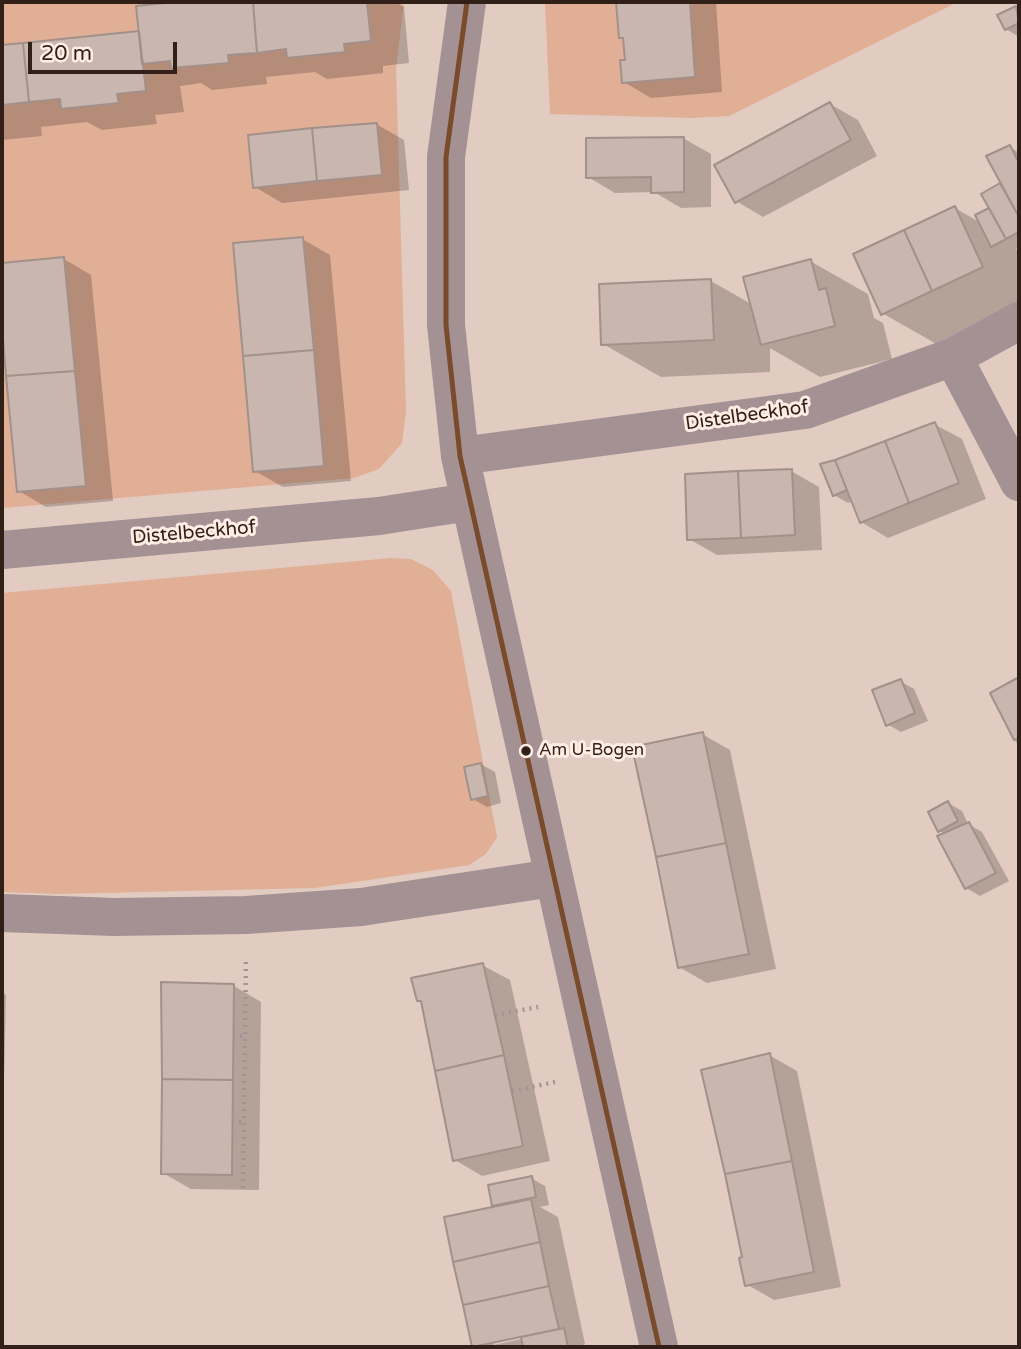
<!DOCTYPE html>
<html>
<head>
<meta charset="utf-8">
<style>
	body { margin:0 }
	#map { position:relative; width:1021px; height:1349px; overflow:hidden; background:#e2cbc0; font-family:"Varela Round",sans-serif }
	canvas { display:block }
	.frame { position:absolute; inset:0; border:4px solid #302018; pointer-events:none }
	.scale { position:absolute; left:28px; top:42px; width:149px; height:32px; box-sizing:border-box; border:4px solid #302018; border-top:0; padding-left:9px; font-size:21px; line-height:24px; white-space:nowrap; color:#302018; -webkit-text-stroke:5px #ffede4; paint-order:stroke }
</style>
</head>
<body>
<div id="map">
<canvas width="1021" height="1349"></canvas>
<div class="frame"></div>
<div class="scale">20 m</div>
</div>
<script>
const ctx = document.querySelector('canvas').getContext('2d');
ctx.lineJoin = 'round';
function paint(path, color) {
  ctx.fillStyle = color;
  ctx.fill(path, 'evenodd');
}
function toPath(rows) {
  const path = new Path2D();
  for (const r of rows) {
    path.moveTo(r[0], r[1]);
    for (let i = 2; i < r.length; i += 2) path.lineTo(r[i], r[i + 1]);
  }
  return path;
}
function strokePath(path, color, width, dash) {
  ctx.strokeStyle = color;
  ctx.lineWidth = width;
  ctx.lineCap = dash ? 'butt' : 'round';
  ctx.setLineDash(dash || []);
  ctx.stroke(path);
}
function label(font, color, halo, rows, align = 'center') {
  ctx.font = font + ' "Varela Round",sans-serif';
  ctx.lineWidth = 6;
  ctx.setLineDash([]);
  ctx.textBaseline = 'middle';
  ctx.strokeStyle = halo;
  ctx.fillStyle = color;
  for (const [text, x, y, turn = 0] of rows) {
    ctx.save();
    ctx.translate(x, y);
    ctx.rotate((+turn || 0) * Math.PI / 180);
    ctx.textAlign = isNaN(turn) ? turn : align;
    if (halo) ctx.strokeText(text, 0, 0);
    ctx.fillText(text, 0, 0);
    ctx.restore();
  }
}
paint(toPath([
	[2,2,404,2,396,69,406,411,402,443,379,469,354,478,2,508],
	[545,2,958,2,729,116,692,118,550,114],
	[391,558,411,559,433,570,451,591,497,837,486,854,469,865,315,888,59,894,2,892,2,593]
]), '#e1af96');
paint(toPath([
	[186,2,395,2,404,7,409,63,383,66,383,73,327,79,315,72,266,77,267,84,212,90,201,83,180,86,184,112,155,115,157,124,102,130,87,122,41,127,42,136,2,140,2,46,141,33],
	[618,2,716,2,722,92,651,98,624,82,627,62,625,39,621,37],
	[1016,8,1019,10,1019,37,1006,29],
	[830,104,858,120,877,156,763,217,736,201],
	[376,124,404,140,409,190,282,203,255,187],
	[683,138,711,154,711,207,681,208,654,192,615,193,588,177],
	[1010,147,1019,153,1019,247,1016,248,1019,256,1019,309,940,346,882,313,955,208,981,223,991,209,984,194,1003,184],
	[302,239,330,255,351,481,283,487,255,471],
	[64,259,91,275,113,501,46,507,19,491,2,308,2,265],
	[810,261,868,294,874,318,883,323,892,359,820,377,770,348,770,372,661,377,603,344,711,281,753,305],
	[934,424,962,439,986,499,888,538,861,522,853,501,848,503,834,495,823,465],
	[840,484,849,489,849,493,838,487],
	[791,471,819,487,822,550,717,555,689,539],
	[1019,679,1019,748,992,693],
	[900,681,914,689,928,721,901,732,887,724],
	[702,734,730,750,776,969,707,983,679,967],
	[481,764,495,772,501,803,487,807,473,799],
	[948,803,962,811,968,824,982,832,1009,881,980,896,966,888,945,834,940,831],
	[482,965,510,980,550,1161,482,1176,455,1160,423,1003,418,1000],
	[234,986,261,1002,259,1190,191,1189,163,1173],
	[2,992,6,995,2,1170],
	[769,1055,797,1071,841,1287,774,1300,746,1284,744,1258],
	[531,1178,545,1186,549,1205,540,1207,558,1217,585,1344,579,1347,474,1347,446,1219,498,1208,494,1205],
	[529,1334,530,1337,494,1345,494,1341]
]), '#0003');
const building = toPath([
	[175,2,253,2,257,53,228,55,229,63,171,68,170,61,142,64,136,6,175,2],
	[253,2,367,2,371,41,344,44,345,52,287,58,286,49,257,53,253,2],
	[616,2,690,2,695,77,622,83,620,60,625,60,623,38,619,38,616,2],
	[1016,6,1019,23,1005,30,997,15,1016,6],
	[139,31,146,91,117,94,119,103,61,109,60,99,29,102,23,43,139,31],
	[23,43,29,102,3,105,2,115,2,45,23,43],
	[830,102,851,140,735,203,714,165,830,102],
	[377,123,382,175,317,181,312,128,377,123],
	[312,128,317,181,253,188,248,135,312,128],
	[684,137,684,192,651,193,651,177,586,178,586,138,684,137],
	[1010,145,1019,163,1019,217,986,156,1010,145],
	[1000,183,1019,217,1019,232,1006,239,981,194,1000,183],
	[955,206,983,267,932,291,904,230,955,206],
	[989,208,1006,239,991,247,975,215,989,208],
	[904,230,932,291,881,315,853,254,904,230],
	[303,237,314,350,243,356,233,243,303,237],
	[64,257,75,371,6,376,2,327,2,263,64,257],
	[811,259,819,290,826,288,835,326,761,345,743,277,811,259],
	[711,279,714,340,601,345,599,284,711,279],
	[314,350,324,466,253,472,243,356,314,350],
	[75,371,86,486,17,492,6,376,75,371],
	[935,422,959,483,909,503,885,441,935,422],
	[885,441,909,503,860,523,835,460,885,441],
	[835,460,847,490,833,496,820,464,835,460],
	[792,469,795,535,741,538,738,471,792,469],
	[738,471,741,538,687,540,685,474,738,471],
	[1019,677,1019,738,1014,740,990,693,1019,677],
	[901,679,915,713,886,726,872,690,901,679],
	[703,732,726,843,656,857,632,747,703,732],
	[481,763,488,796,471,800,464,767,481,763],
	[948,801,958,821,938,832,928,812,948,801],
	[969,822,996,873,965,889,937,836,969,822],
	[726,843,749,954,678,968,656,857,726,843],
	[483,963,504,1055,435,1071,421,1001,417,1001,411,978,483,963],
	[161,982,234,984,233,1080,162,1079,161,982],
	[770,1053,792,1161,725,1174,701,1070,770,1053],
	[504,1055,523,1146,453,1161,435,1071,504,1055],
	[162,1079,233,1080,232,1175,161,1174,162,1079],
	[792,1161,814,1272,745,1286,739,1258,742,1257,725,1174,792,1161],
	[532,1176,536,1197,492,1206,488,1185,532,1176],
	[531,1199,540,1242,453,1262,444,1217,531,1199],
	[540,1242,549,1286,463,1305,453,1262,540,1242],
	[549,1286,559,1329,472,1347,463,1305,549,1286],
	[564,1328,568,1347,523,1347,521,1337,564,1328]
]);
paint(building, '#c9b6af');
strokePath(building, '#a2908a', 2);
strokePath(toPath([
	[495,1015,538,1007],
	[233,1036,245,1036],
	[512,1091,555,1082],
	[232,1122,244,1122],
	[243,1188,246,958]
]), '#a29293', 4.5, [2, 5]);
strokePath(toPath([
	[467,2,446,157,446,325,460,456,659,1347],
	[953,357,1019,482],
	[460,456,805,410,953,357,1019,321],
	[2,550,379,516,469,502],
	[2,913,115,917,246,915,361,907,553,878]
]), '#a39194', 38);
strokePath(toPath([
	[467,2,446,157,446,325,460,456,659,1347]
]), '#7a4b2a', 5);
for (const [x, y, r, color] of [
	[526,751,6,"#302018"]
]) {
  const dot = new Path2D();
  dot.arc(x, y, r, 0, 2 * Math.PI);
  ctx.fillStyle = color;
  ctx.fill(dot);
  strokePath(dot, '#ffede4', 2.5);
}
label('17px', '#302018', '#ffede4', [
	["Am U-Bogen",539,751]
], 'left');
label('19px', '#302018', '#ffede4', [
	["Distelbeckhof",747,416,-8],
	["Distelbeckhof",194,533,-5]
]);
</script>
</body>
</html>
